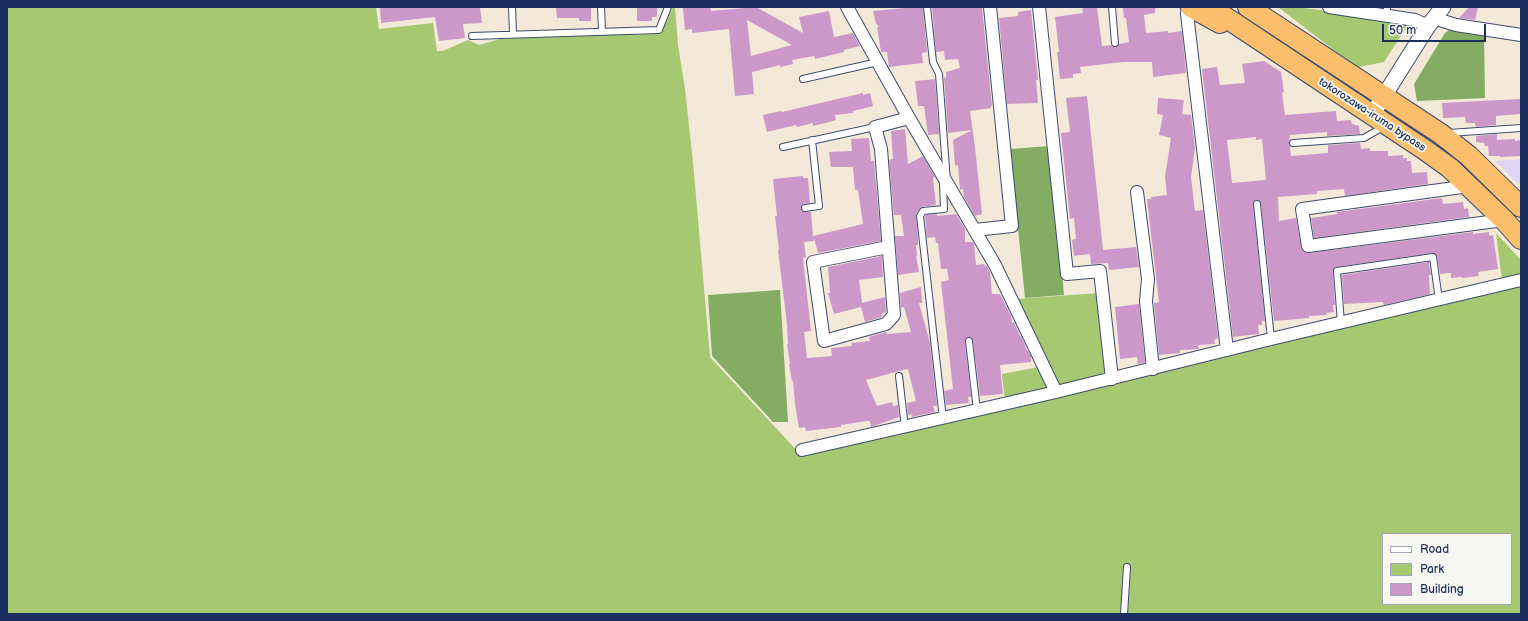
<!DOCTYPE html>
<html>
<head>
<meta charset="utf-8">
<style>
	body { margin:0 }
	#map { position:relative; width:1528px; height:621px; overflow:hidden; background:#f4e9d9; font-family:"Balsamiq Sans",sans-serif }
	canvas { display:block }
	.frame { position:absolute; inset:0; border:8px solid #1b2f5e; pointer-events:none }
	.legend { position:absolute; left:1382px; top:533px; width:130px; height:72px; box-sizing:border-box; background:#f6f6f2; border:1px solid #9ea6b7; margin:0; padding:5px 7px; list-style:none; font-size:12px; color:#1b2f5e }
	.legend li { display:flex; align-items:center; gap:8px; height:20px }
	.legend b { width:20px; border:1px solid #9ea6b7 }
	.scale { position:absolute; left:1382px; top:24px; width:104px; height:18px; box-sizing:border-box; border:2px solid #1b2f5e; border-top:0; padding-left:5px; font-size:12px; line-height:14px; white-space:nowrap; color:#1b2f5e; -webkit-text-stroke:3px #f6f6f2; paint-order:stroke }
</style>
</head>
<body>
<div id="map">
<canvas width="1528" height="621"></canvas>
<div class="frame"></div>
<ul class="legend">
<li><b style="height:5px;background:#fff"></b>Road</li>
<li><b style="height:11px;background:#a5c871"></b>Park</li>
<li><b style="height:11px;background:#cb98c9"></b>Building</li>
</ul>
<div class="scale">50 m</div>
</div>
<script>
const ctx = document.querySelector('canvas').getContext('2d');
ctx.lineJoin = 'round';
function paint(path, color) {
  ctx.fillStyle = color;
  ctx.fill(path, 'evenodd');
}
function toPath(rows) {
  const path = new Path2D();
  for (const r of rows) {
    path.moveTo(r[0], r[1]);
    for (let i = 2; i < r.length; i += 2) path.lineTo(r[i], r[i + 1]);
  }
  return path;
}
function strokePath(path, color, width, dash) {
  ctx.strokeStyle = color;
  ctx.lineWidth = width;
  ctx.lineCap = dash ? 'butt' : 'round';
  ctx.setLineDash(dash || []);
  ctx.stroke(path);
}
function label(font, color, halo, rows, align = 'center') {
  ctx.font = font + ' "Balsamiq Sans",sans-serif';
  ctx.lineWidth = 3.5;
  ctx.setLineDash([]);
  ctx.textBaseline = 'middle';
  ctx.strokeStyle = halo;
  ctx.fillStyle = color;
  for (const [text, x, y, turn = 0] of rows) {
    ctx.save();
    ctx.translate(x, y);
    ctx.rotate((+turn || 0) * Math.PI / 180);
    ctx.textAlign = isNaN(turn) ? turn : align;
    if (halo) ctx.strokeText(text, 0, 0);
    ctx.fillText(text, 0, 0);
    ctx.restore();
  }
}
paint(toPath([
	[1521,159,1521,186,1495,161]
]), '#ded5f5');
paint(toPath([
	[7,7,376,7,379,29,433,23,437,51,443,51,468,40,479,45,500,39,601,35,661,34,673,7,675,7,678,45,685,89,693,162,710,357,801,455,1521,285,1521,614,7,614],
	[1383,534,1511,534,1511,604,1383,604],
	[1278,7,1304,8,1410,22,1384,62,1359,67,1335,51],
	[1496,233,1521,260,1521,276,1502,280],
	[1099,293,1106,369,1101,377,1064,386,1057,382,1017,299],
	[1039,367,1048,385,1041,393,1005,401,1002,374]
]), '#a5c871');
paint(toPath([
	[1455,29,1484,33,1485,98,1417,101,1414,84,1445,33,1449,30],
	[1050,146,1064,295,1025,298,1010,149],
	[780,290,788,422,773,422,712,356,708,295]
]), '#84ac63');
paint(toPath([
	[380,7,480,7,482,23,463,24,465,38,439,41,435,17,381,23],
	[556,7,591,7,591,21,579,21,579,18,557,18],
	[637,7,657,7,657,17,652,17,652,21,637,21],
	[683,7,710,7,711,11,756,7,803,33,799,17,829,11,834,37,853,33,860,46,844,50,844,52,815,59,814,56,792,60,793,64,780,67,780,65,752,72,754,94,735,96,729,29,692,33,692,29,685,30],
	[747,20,792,45,751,56],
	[915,7,923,7,927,52,922,53,923,63,889,67,887,52,881,52,877,27,879,27,876,23,873,11],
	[932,7,982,7,992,106,991,106,991,108,970,111,975,147,982,214,975,216,964,197,963,189,960,190,958,165,955,166,953,140,972,130,948,133,944,78,946,77,946,72,960,68,958,59,945,60,944,51,936,52],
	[1082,7,1097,7,1102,46,1111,45,1115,47,1119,44,1129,42,1126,18,1124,18,1123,7,1155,7,1155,13,1144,15,1146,33,1168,31,1168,33,1182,31,1186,73,1153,77,1152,62,1123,62,1080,67,1081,73,1073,74,1073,78,1060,79,1057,52,1059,52,1055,17,1083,13],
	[1469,7,1478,7,1475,20,1459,18],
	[1031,10,1038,80,1036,80,1038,103,1007,104,999,18,1018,16,1018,12],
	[1264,61,1281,72,1284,92,1282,93,1285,115,1336,111,1337,121,1351,120,1352,124,1359,126,1360,134,1327,136,1327,132,1290,135,1289,143,1290,147,1291,156,1328,153,1328,145,1360,143,1361,149,1370,148,1370,151,1388,151,1388,156,1403,155,1403,158,1407,158,1407,161,1411,161,1412,173,1427,172,1428,184,1345,196,1344,189,1317,191,1317,194,1278,197,1279,221,1296,218,1302,251,1309,253,1473,232,1473,234,1489,232,1489,236,1493,235,1498,269,1478,272,1479,276,1462,278,1462,277,1451,278,1451,273,1440,274,1437,256,1433,253,1336,267,1333,271,1335,305,1333,305,1334,312,1326,313,1327,315,1309,316,1309,318,1274,321,1261,204,1259,200,1256,200,1253,202,1253,204,1265,321,1262,321,1262,325,1258,325,1259,334,1233,337,1202,69,1217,67,1220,85,1245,83,1242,64],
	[1256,137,1256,140,1262,139,1266,180,1232,183,1227,140],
	[935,79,939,134,928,135,924,106,918,106,915,81],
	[863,93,863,95,870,93,873,106,853,111,853,113,835,115,836,120,829,122,813,126,813,123,797,127,796,125,767,132,763,115,781,111,782,112],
	[1087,96,1103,250,1136,247,1139,267,1109,270,1108,263,1091,264,1090,254,1074,256,1072,240,1076,239,1074,218,1070,219,1061,133,1070,132,1066,98],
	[1158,98,1184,100,1182,114,1191,115,1195,148,1191,177,1195,211,1203,210,1218,338,1214,340,1215,344,1198,345,1199,349,1180,350,1180,353,1159,355,1154,303,1159,302,1147,199,1151,199,1151,197,1167,195,1165,177,1171,138,1159,135,1163,115,1157,114],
	[1521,99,1521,114,1496,116,1496,125,1476,127,1475,123,1466,123,1465,117,1443,118,1442,103],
	[905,129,908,164,923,156,935,177,933,178,936,205,921,207,916,214,918,238,918,245,916,245,917,256,916,256,919,272,898,275,895,236,904,236,901,215,894,215,889,160,893,159,891,131],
	[1497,134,1497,140,1515,139,1515,141,1521,140,1521,156,1500,157,1500,156,1489,156,1488,146,1485,146,1484,143,1476,142,1476,136],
	[869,138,871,161,874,161,881,241,818,253,814,238,814,241,804,242,806,257,803,258,811,331,804,332,807,358,832,356,831,348,852,346,851,343,870,341,869,337,886,332,887,334,911,332,904,307,901,308,900,293,921,287,922,303,919,303,930,343,937,406,933,406,935,412,912,417,911,414,908,415,907,403,916,401,908,369,903,370,866,380,877,406,892,402,893,406,898,405,899,417,871,427,870,421,867,421,841,425,841,427,806,431,805,427,799,428,795,404,793,381,792,381,789,364,790,364,787,344,788,344,787,324,778,250,779,250,775,216,777,216,773,179,803,176,803,178,808,178,810,203,803,204,801,208,804,212,811,212,813,236,863,224,858,190,855,190,853,167,831,167,829,152,852,151,851,139],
	[1442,198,1443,204,1463,202,1464,209,1468,208,1469,217,1314,238,1311,218,1337,214,1337,212],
	[937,214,937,216,956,214,965,229,965,242,973,242,974,244,976,265,984,264,985,266,987,266,990,272,992,294,1000,294,1011,316,1012,323,1014,322,1020,336,1021,336,1026,348,1027,351,1028,351,1031,356,1031,362,1000,365,1003,394,980,396,973,340,971,337,968,337,965,339,965,342,971,397,968,397,969,403,946,405,944,391,953,389,941,282,949,280,947,269,941,269,938,243,936,243,935,237,927,238,925,217,926,215],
	[882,256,883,277,859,280,862,303,885,297,886,312,881,314,882,317,865,322,861,307,834,314,828,293,830,293,828,267],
	[1429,262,1431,275,1429,275,1429,277,1430,294,1384,305,1383,302,1344,304,1342,275],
	[1139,304,1145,362,1138,364,1137,357,1120,359,1115,307]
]), '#cb98c9');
const service = toPath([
	[512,7,513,34],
	[601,7,602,31],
	[927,7,933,62,939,74,947,182,943,184,944,209,923,211,920,216,943,419],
	[1112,7,1115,43],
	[1387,15,1387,7],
	[472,36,659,30,668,7],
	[803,79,878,62],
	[1449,133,1521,128],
	[1293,143,1364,138,1383,127],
	[783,147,875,127],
	[1257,204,1271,339],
	[805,208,819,206,812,140],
	[1341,323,1337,271,1433,257,1439,300],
	[969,341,977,411],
	[899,376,905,428],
	[1124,614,1127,567]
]);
const minor = toPath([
	[847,7,909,118,995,265,1056,392],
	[1039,7,1067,274,1100,271,1112,379],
	[1188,7,1187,14,1227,350],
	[1329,7,1415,20,1428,26],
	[1433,18,1456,25,1521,35],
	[1469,186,1302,209,1308,246,1504,220],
	[1137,192,1148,279,1146,301,1153,369],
	[975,230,1012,226,990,7],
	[888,247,813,262,824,341,886,324,894,315,881,149,875,127,909,118],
	[802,450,1056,392,1271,339,1521,280]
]);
const tertiary = toPath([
	[1372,115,1428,26,1443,7]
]);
const trunk = toPath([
	[1191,7,1220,23],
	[1210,7,1425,150,1450,168,1504,220,1521,239],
	[1248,7,1441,134,1469,156,1521,207]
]);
strokePath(service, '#3c4b70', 8);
strokePath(minor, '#3c4b70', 14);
strokePath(tertiary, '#3c4b70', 17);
strokePath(trunk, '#3c4b70', 22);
strokePath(service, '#fff', 6);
strokePath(minor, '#fff', 12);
strokePath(tertiary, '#fff', 15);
strokePath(trunk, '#fabe6d', 20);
label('11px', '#1b2f5e', '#f6f6f2', [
	["tokorozawa-iruma bypass",1372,115,33]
]);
</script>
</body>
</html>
